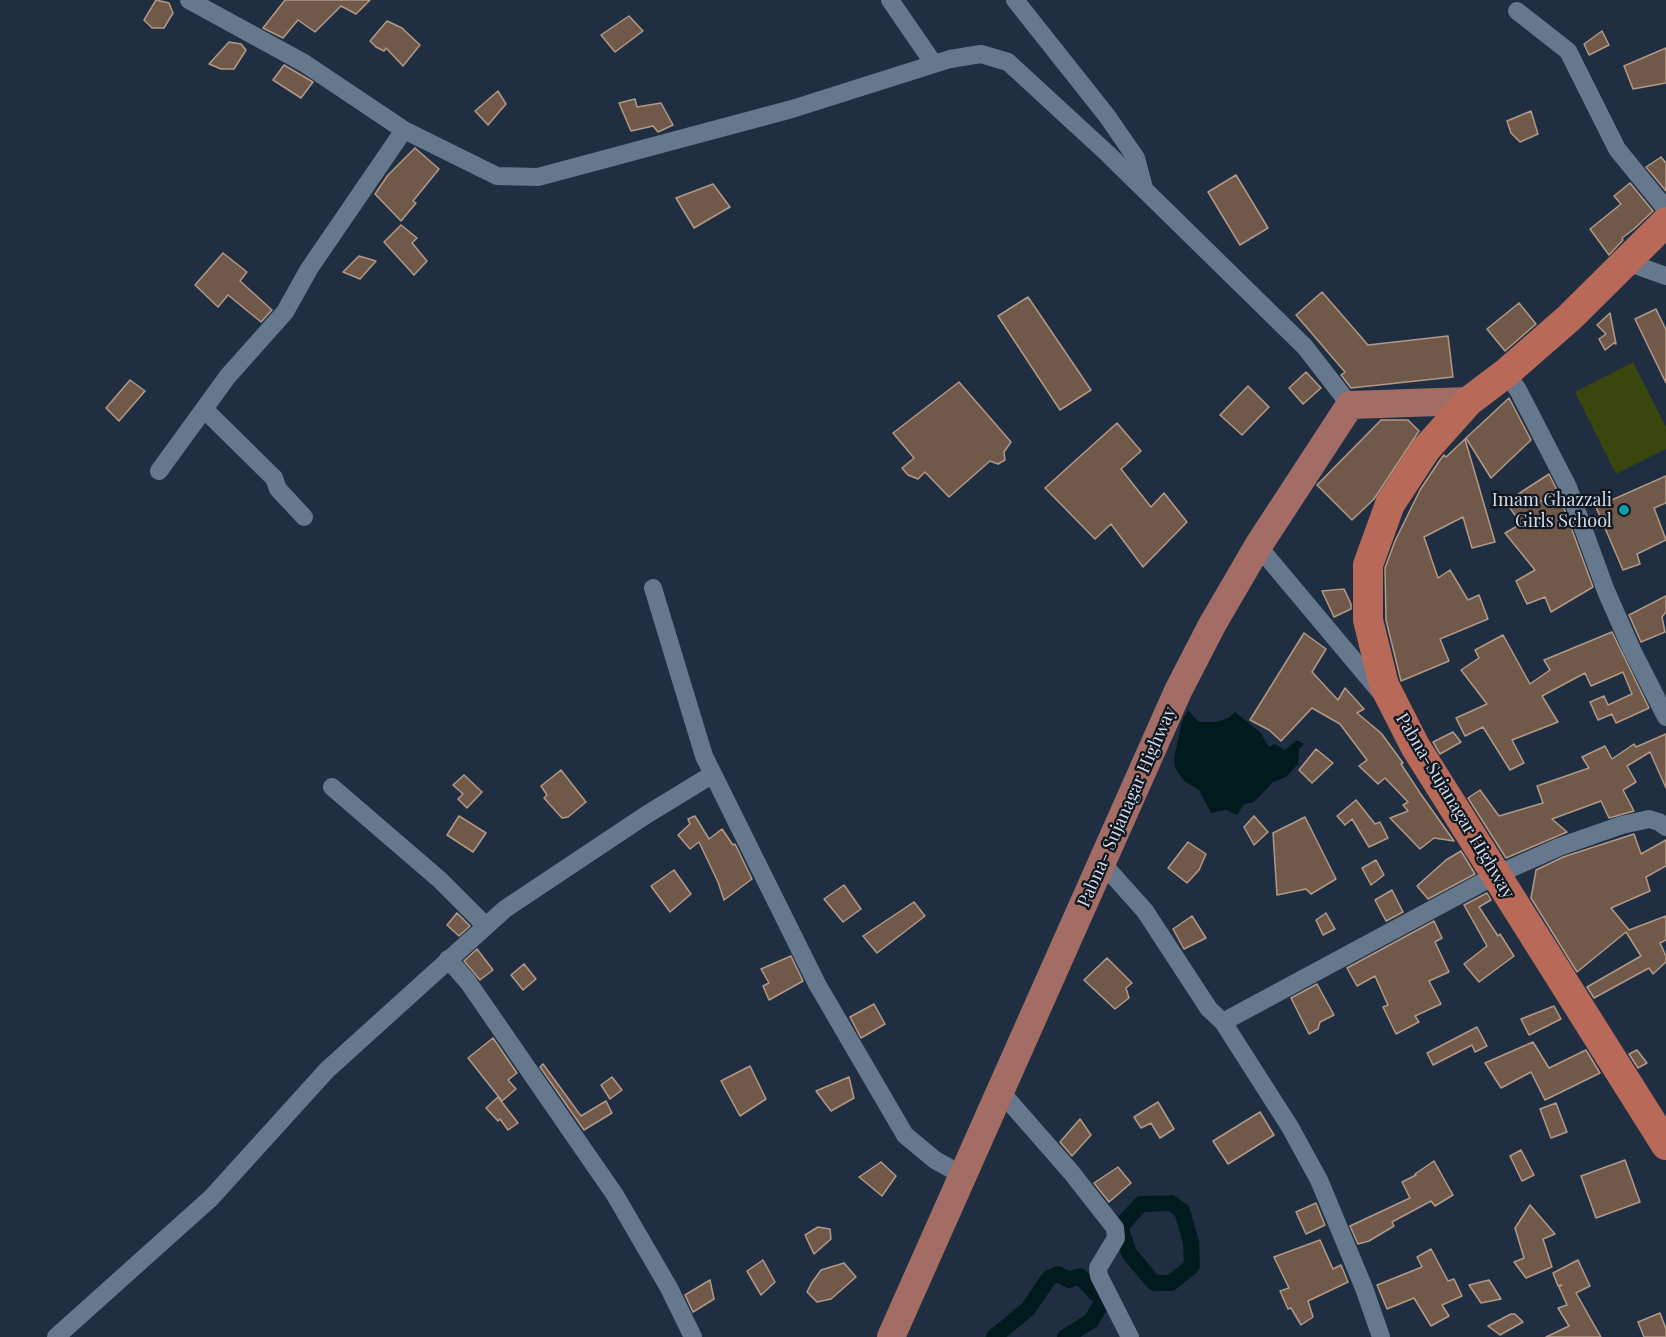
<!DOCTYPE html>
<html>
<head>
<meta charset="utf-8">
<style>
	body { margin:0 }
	canvas { display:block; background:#1f2f41 }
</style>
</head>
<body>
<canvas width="1666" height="1337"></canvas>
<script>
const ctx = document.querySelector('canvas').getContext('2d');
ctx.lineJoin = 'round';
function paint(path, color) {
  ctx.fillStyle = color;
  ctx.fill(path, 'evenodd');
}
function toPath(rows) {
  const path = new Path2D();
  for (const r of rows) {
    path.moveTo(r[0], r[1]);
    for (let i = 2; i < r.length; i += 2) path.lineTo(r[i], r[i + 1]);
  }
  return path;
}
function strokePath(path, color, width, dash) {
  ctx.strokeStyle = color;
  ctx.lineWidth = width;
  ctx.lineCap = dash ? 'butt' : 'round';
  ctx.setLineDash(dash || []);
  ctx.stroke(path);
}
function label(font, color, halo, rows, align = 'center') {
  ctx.font = font + ' "Playfair Display",serif';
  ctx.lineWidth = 4.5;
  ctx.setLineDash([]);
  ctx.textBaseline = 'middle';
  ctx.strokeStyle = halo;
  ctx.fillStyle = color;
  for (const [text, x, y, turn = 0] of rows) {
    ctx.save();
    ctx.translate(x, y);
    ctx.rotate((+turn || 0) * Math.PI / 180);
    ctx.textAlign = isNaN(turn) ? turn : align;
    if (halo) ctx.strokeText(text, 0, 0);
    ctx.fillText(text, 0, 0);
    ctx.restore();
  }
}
paint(toPath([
	[1633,362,1666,427,1666,449,1616,474,1575,392]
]), '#39460e');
paint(toPath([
	[1188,710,1199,722,1216,722,1228,718,1235,712,1260,732,1269,747,1275,744,1285,750,1297,740,1304,744,1299,749,1298,764,1286,777,1273,782,1254,802,1244,804,1237,815,1226,810,1211,813,1199,790,1184,781,1175,768,1174,758,1182,721]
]), '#001a1e');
strokePath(toPath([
	[1171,1203,1182,1211,1191,1242,1192,1266,1171,1283,1154,1283,1129,1253,1120,1227,1141,1204,1171,1203],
	[994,1337,1028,1309,1049,1278,1058,1274,1069,1280,1080,1276,1095,1293,1105,1298,1091,1321,1065,1337]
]), '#001a1e', 16);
const building = toPath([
	[156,0,169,3,173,13,164,28,152,28,144,20,156,0],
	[285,0,370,0,356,14,341,6,315,32,298,20,283,38,263,28,285,0],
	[629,16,643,31,615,52,601,35,629,16],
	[387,21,402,28,420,45,403,66,386,48,384,51,376,47,370,41,387,21],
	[1602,31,1609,45,1589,55,1584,44,1602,31],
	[229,42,241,44,246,50,234,69,221,69,209,64,229,42],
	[1666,48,1666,83,1633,89,1624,66,1666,48],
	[284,65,313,82,301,98,273,80,284,65],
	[498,91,506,104,488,125,475,111,498,91],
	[635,99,637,107,661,103,673,125,658,132,653,126,631,131,619,103,635,99],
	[1531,111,1538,134,1520,142,1511,133,1507,121,1531,111],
	[415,148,439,169,413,201,416,203,401,221,375,194,388,175,415,148],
	[1661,157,1666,163,1666,191,1646,167,1661,157],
	[1236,175,1268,228,1240,245,1208,192,1236,175],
	[1630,183,1653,211,1634,229,1622,238,1623,240,1609,255,1590,229,1621,204,1614,196,1630,183],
	[713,184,730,207,694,228,676,198,713,184],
	[401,225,417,238,412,243,427,261,414,275,384,242,401,225],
	[223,253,247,272,240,281,272,310,261,322,228,295,218,307,195,285,223,253],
	[359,256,376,261,360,279,343,272,359,256],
	[1322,292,1368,345,1448,336,1453,377,1351,388,1341,375,1345,372,1296,315,1322,292],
	[1028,297,1091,390,1060,410,998,316,1028,297],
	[1519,303,1536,324,1505,351,1487,329,1519,303],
	[1656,309,1666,330,1666,383,1635,319,1656,309],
	[1610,313,1616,344,1614,343,1605,350,1599,339,1606,334,1597,325,1610,313],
	[1306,372,1321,388,1303,404,1289,388,1306,372],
	[130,380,145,391,119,421,106,408,130,380],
	[959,382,1011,442,1004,452,1005,460,998,464,990,461,949,497,925,472,918,479,908,475,902,468,914,458,893,433,959,382],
	[1248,386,1269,407,1242,435,1220,415,1248,386],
	[1509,398,1531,440,1491,478,1466,438,1509,398],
	[1381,420,1408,420,1419,431,1374,499,1352,520,1317,485,1381,420],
	[1117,423,1141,451,1121,469,1151,507,1164,493,1187,522,1143,567,1111,524,1095,539,1045,488,1117,423],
	[1465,439,1495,542,1472,548,1463,517,1424,537,1438,578,1450,570,1468,600,1479,595,1488,619,1440,639,1449,661,1401,681,1386,620,1385,568,1395,541,1420,490,1440,460,1444,455,1446,457,1465,439],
	[1549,474,1558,492,1541,501,1564,508,1593,587,1551,612,1545,597,1527,604,1516,581,1535,570,1505,533,1521,524,1506,502,1549,474],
	[1666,476,1666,503,1654,508,1666,540,1637,554,1640,564,1623,570,1596,507,1666,476],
	[1344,589,1351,604,1351,609,1334,617,1322,591,1344,589],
	[1666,596,1666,612,1662,617,1665,632,1641,642,1629,615,1666,596],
	[1612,632,1649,708,1616,723,1612,714,1598,720,1590,702,1604,696,1608,705,1632,694,1623,672,1591,686,1585,673,1542,696,1558,722,1512,740,1524,763,1510,770,1483,727,1465,736,1456,718,1487,704,1461,670,1479,658,1475,650,1503,635,1530,684,1550,670,1544,660,1612,632],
	[1304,633,1326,649,1312,672,1338,700,1345,688,1364,709,1357,713,1381,733,1403,763,1401,764,1420,793,1454,841,1434,838,1420,849,1390,818,1408,811,1403,805,1408,802,1385,778,1378,784,1359,766,1367,760,1340,724,1312,708,1281,741,1269,730,1250,720,1304,633],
	[1453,732,1461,742,1440,754,1433,742,1453,732],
	[1666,734,1666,788,1650,752,1627,766,1636,782,1623,790,1634,811,1609,818,1601,801,1552,819,1567,832,1506,858,1468,798,1480,790,1499,816,1543,803,1537,786,1589,768,1582,757,1605,746,1612,759,1634,744,1636,747,1666,734],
	[1316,749,1333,763,1312,783,1299,770,1316,749],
	[561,770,586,802,568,817,562,818,544,798,547,795,541,786,561,770],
	[464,775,482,792,467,808,458,799,463,794,453,785,464,775],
	[1356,800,1375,824,1380,822,1388,838,1369,847,1352,819,1345,825,1337,816,1356,800],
	[459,816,486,833,473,852,447,835,459,816],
	[695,816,709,839,722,829,733,845,735,844,752,879,724,900,718,882,699,842,690,849,678,835,690,824,688,819,695,816],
	[1254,816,1268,832,1254,845,1244,827,1254,816],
	[1305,817,1336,879,1311,894,1306,889,1277,895,1273,833,1305,817],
	[1634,834,1641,854,1666,840,1666,866,1646,877,1650,891,1611,908,1629,930,1666,916,1666,940,1660,943,1666,956,1666,962,1653,974,1649,968,1594,998,1587,987,1641,956,1626,932,1577,972,1531,898,1536,870,1563,857,1634,834],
	[1188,842,1206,854,1199,870,1187,883,1168,868,1188,842],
	[1461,851,1475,874,1428,899,1417,886,1446,860,1461,851],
	[1376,860,1384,875,1371,885,1362,868,1376,860],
	[674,870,691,894,670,912,651,886,674,870],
	[844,885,861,909,843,922,824,899,844,885],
	[1392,890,1403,912,1386,921,1375,900,1392,890],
	[1487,893,1491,900,1479,907,1498,936,1500,934,1514,956,1479,982,1464,964,1487,946,1464,905,1487,893],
	[914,902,925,916,877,953,863,936,914,902],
	[457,913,470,926,459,936,447,925,457,913],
	[1326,913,1335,929,1323,935,1316,920,1326,913],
	[1192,916,1206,938,1184,949,1173,929,1192,916],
	[1434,921,1442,938,1435,942,1449,972,1429,981,1441,1004,1415,1016,1419,1022,1396,1034,1383,1007,1388,1005,1375,976,1357,986,1347,968,1434,921],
	[477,949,493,970,480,980,464,961,477,949],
	[791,956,803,981,769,1000,763,986,769,983,761,969,791,956],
	[1107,958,1132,983,1126,988,1129,998,1115,1009,1084,980,1107,958],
	[524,964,536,979,523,990,511,975,524,964],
	[1317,984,1334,1015,1320,1022,1318,1029,1309,1034,1291,998,1317,984],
	[874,1004,885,1024,861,1038,850,1017,874,1004],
	[1554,1006,1561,1019,1529,1035,1521,1019,1554,1006],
	[1477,1027,1487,1046,1475,1052,1472,1045,1433,1065,1427,1053,1477,1027],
	[493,1038,517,1073,508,1080,516,1089,502,1101,468,1058,493,1038],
	[1533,1042,1549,1068,1586,1050,1600,1073,1545,1100,1531,1072,1501,1088,1485,1063,1533,1042],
	[1637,1050,1647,1063,1638,1068,1629,1054,1637,1050],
	[543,1064,581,1116,606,1101,612,1113,584,1130,540,1067,543,1064],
	[750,1066,766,1099,740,1116,721,1081,750,1066],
	[612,1077,622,1090,610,1099,601,1085,612,1077],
	[849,1077,854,1098,831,1111,816,1091,849,1077],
	[498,1097,518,1123,508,1130,500,1119,498,1121,486,1108,498,1097],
	[1158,1102,1174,1129,1160,1138,1151,1123,1141,1128,1134,1117,1158,1102],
	[1556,1103,1567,1132,1551,1138,1540,1109,1556,1103],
	[1260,1112,1274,1135,1228,1164,1213,1141,1260,1112],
	[1080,1119,1091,1135,1072,1156,1060,1142,1080,1119],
	[1521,1150,1534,1175,1522,1181,1510,1156,1521,1150],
	[1625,1160,1640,1202,1596,1218,1581,1176,1625,1160],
	[1434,1161,1453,1195,1435,1206,1431,1201,1392,1222,1394,1226,1369,1241,1358,1244,1350,1226,1410,1198,1402,1182,1416,1175,1415,1174,1434,1161],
	[881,1162,896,1176,882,1196,859,1177,881,1162],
	[1118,1167,1131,1183,1109,1202,1094,1183,1118,1167],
	[1316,1203,1325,1225,1306,1234,1296,1212,1316,1203],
	[1530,1205,1555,1234,1543,1239,1552,1267,1526,1278,1514,1262,1524,1258,1515,1228,1530,1205],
	[818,1227,830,1229,831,1239,814,1254,805,1235,818,1227],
	[1320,1240,1333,1269,1341,1265,1348,1282,1308,1301,1313,1317,1301,1325,1291,1308,1288,1309,1280,1291,1289,1288,1274,1257,1320,1240],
	[1431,1249,1448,1281,1454,1279,1462,1296,1442,1305,1449,1316,1431,1326,1414,1298,1387,1309,1377,1285,1422,1267,1417,1257,1431,1249],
	[763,1260,775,1282,761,1295,747,1271,763,1260],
	[1578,1260,1590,1286,1576,1293,1601,1337,1546,1337,1569,1326,1558,1308,1567,1305,1559,1287,1562,1285,1558,1286,1553,1273,1578,1260],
	[844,1263,856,1277,831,1299,817,1302,807,1292,811,1284,821,1270,844,1263],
	[710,1280,714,1299,693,1312,685,1295,710,1280],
	[1489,1280,1501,1299,1481,1303,1469,1285,1489,1280],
	[1660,1313,1666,1329,1666,1337,1644,1337,1638,1322,1660,1313],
	[1511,1314,1515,1314,1523,1322,1500,1335,1488,1326,1511,1314]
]);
paint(building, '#715949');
strokePath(building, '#b29887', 1.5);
strokePath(toPath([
	[189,0,304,63,404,130,497,176,538,177,792,109,950,59,981,54,1008,62,1108,154,1305,347,1350,405],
	[890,0,934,64],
	[1015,0,1107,116,1136,158,1144,188],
	[1517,11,1568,51,1617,149,1666,209],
	[1627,262,1666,276],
	[1506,373,1518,390,1568,487,1606,591,1632,650,1666,717],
	[205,410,274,478,278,489,304,517],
	[159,471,228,376,285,312,309,269,404,130],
	[1258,546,1382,694],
	[653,588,704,756,817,984,905,1135,935,1160,964,1176],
	[332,787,440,880,486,926],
	[1102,863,1145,911,1209,1009,1223,1022],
	[448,959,468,982,615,1195,669,1288,693,1337],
	[1001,1092,1071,1172,1115,1228,1116,1238,1098,1268,1099,1276,1130,1337],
	[56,1337,211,1198,327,1070,505,909,646,815,713,774],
	[1381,1337,1364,1288,1319,1180,1290,1127,1223,1022,1496,875,1559,847,1622,825,1649,819,1659,822,1666,827]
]), '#66788d', 18);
strokePath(toPath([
	[891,1337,1178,691,1212,625,1258,546,1350,405,1469,401]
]), '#a36d65', 28);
strokePath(toPath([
	[1666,222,1569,318,1506,373,1469,401,1426,449,1390,504,1368,565,1368,620,1384,685,1415,746,1666,1145]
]), '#b86958', 30);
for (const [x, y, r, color] of [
	[1624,510,6,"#0f9aa8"]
]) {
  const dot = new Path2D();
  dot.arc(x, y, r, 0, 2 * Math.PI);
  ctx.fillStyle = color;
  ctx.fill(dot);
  strokePath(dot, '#0f161f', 2);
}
label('18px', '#d2dce8', '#0f161f', [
	["Imam Ghazzali",1612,500],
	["Girls School",1612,521]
], 'right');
label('18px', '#d2dce8', '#0f161f', [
	["Pabna-Sujanagar Highway",1455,806,59],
	["Pabna- Sujanagar Highway",1127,807,-66]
]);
</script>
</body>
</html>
